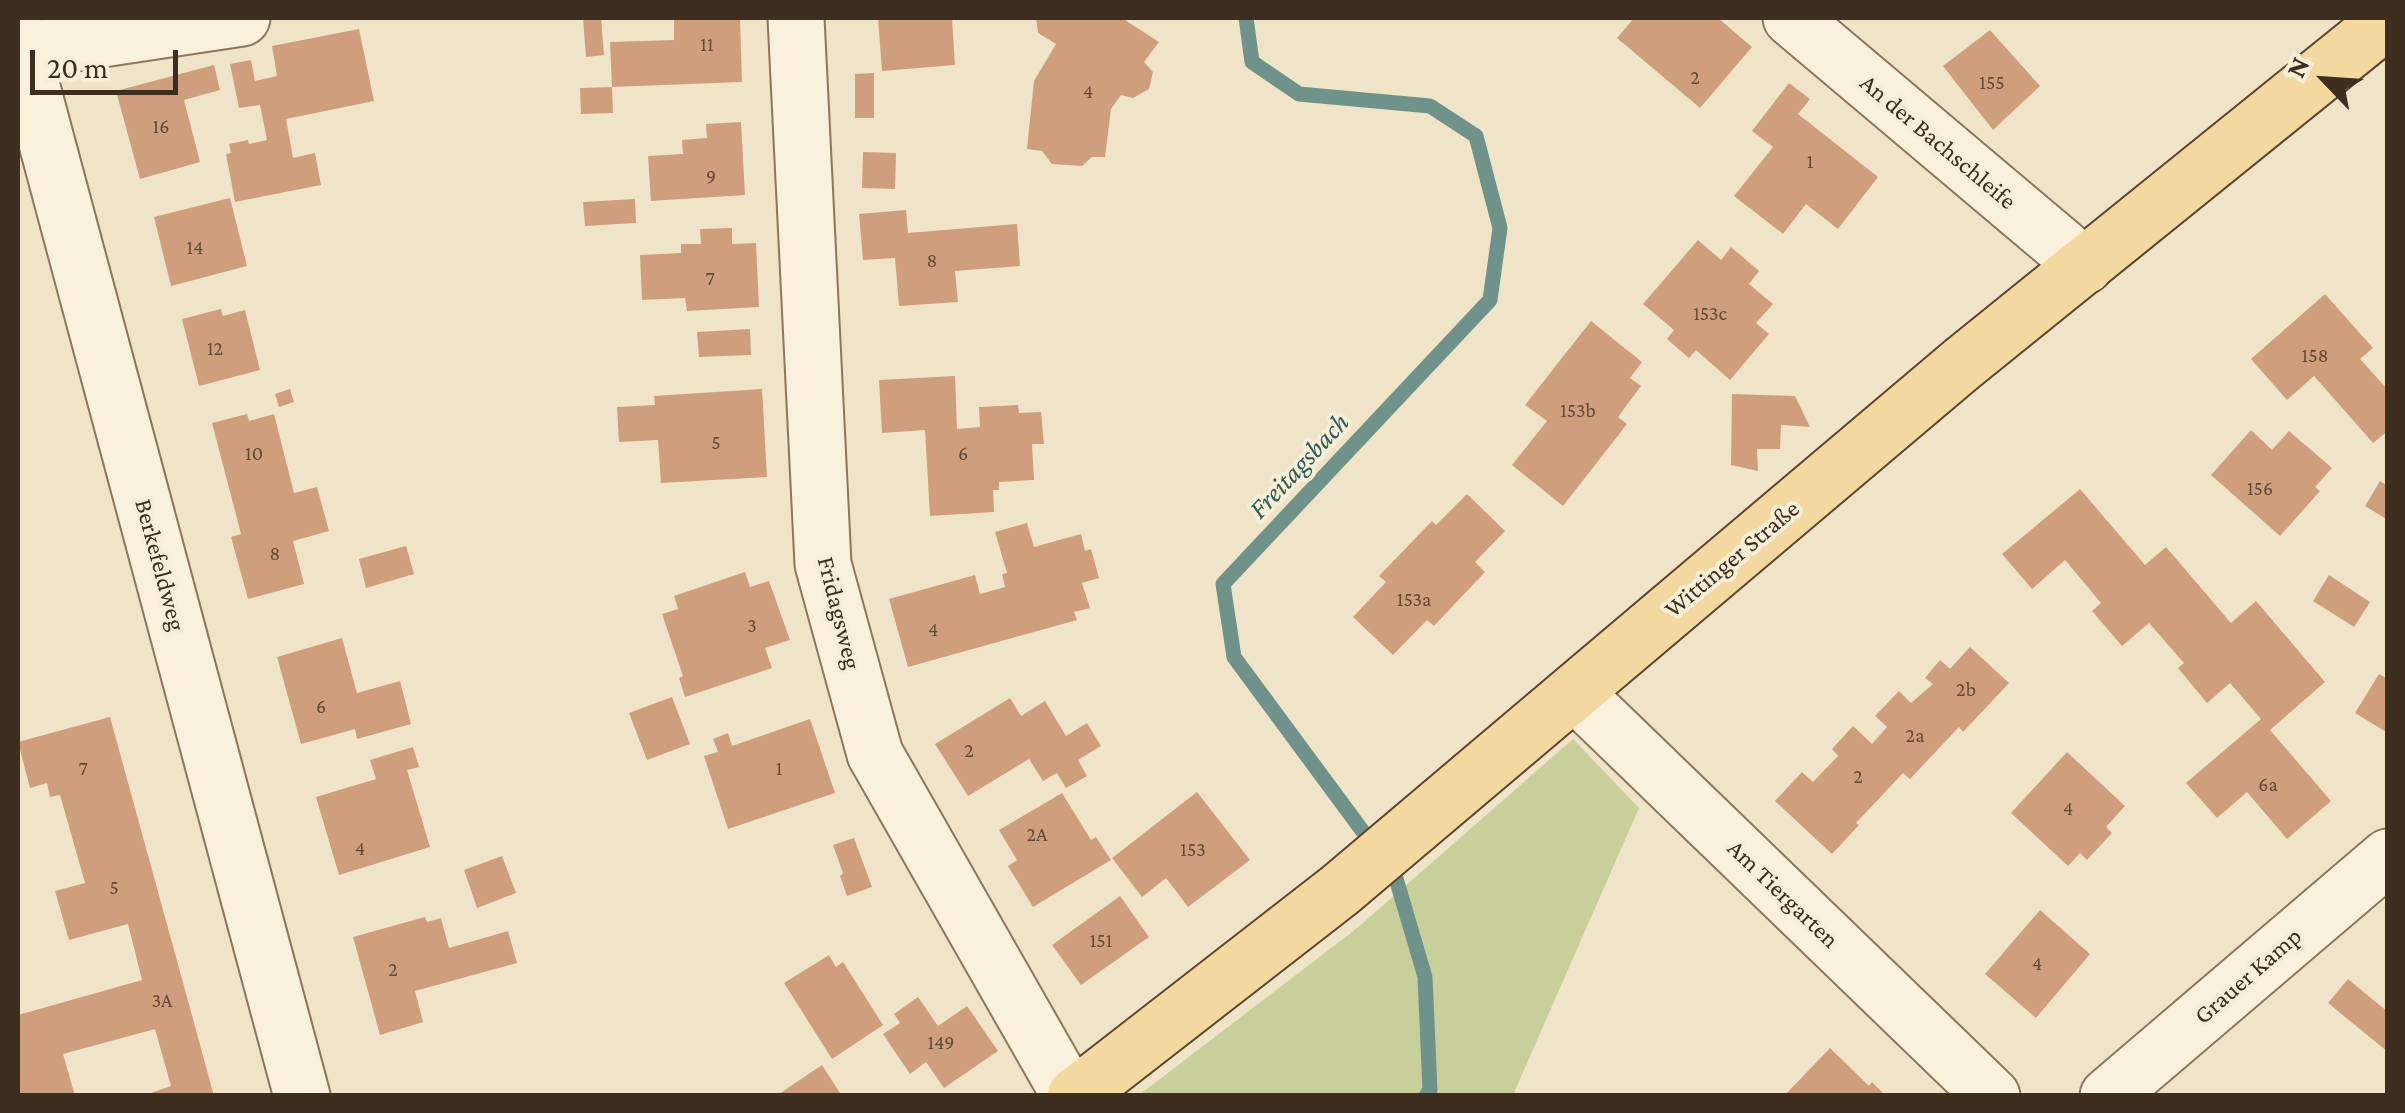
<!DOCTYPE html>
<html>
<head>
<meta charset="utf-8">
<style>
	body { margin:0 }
	#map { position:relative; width:2405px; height:1113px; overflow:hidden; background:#f0e4c8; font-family:"Crimson Pro",serif }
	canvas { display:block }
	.frame { position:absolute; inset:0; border:20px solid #3d2e20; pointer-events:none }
	.north { position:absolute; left:2275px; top:30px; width:100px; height:100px; -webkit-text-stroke:8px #f7eed8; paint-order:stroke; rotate:295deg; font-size:28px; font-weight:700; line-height:40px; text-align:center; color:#3d2e20 }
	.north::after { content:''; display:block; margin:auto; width:35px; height:45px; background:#3d2e20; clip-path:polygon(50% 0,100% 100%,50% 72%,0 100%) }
	.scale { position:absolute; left:30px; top:50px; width:148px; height:45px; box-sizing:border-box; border:5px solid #3d2e20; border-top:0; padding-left:12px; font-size:30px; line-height:35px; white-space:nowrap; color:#3d2e20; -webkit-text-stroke:8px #f7eed8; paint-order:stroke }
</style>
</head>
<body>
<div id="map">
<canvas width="2405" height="1113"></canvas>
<div class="frame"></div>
<div class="north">N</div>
<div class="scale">20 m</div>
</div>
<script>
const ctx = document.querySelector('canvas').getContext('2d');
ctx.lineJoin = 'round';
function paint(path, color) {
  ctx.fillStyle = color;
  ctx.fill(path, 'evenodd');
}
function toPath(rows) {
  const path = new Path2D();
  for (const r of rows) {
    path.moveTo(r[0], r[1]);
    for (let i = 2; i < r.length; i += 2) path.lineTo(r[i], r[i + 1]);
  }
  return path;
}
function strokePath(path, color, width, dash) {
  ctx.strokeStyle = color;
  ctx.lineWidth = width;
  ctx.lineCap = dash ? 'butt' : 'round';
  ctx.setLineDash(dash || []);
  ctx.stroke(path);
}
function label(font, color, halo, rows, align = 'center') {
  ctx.font = font + ' "Crimson Pro",serif';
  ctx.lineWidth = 8;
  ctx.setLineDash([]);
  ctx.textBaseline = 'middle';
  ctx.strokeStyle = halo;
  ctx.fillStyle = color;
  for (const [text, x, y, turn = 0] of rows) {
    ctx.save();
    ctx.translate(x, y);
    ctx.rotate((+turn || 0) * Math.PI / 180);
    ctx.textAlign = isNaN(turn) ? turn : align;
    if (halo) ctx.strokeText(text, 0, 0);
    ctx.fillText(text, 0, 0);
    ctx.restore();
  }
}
paint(toPath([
	[1573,739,1639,808,1513,1095,1139,1095,1356,929]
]), '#c9cf9b');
strokePath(toPath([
	[1246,18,1252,62,1299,94,1430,106,1476,136,1500,228,1490,300,1223,584,1234,657,1395,875,1425,977,1430,1090,1426,1096]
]), '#6f938a', 15);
paint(toPath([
	[583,18,601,18,604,55,586,57],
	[674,18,740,18,742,82,612,87,613,113,581,114,580,88,612,87,610,42,674,40],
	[878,18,952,18,955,65,882,71],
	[1036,18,1122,18,1159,42,1144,62,1153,72,1149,89,1133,98,1121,95,1111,109,1105,157,1092,157,1082,166,1052,164,1042,151,1027,149,1034,81,1056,44,1038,33],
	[1634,18,1718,18,1752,47,1700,108,1617,38],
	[359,29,374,101,286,119,293,158,315,153,321,185,235,202,226,154,231,153,229,144,248,140,249,144,267,140,260,105,239,108,230,64,251,60,255,81,277,76,272,46],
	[1990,30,2040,86,1993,130,1943,66],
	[214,65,220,90,184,100,200,162,140,179,116,91],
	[874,73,874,118,855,118,855,74],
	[1789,83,1810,99,1798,114,1878,177,1838,229,1806,204,1783,234,1734,196,1773,147,1752,131],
	[741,122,745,195,651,201,648,156,683,154,682,140,707,138,706,124],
	[863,152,896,153,895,189,862,188],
	[230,198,247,266,171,286,154,217],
	[635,199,636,223,585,226,583,202],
	[906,210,908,233,1017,224,1020,266,955,271,958,302,899,306,895,258,863,260,859,214],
	[732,228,732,244,756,243,759,307,687,311,685,298,642,300,640,255,681,253,681,244,701,244,700,229],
	[1698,240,1721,260,1731,247,1759,271,1749,284,1773,304,1756,323,1769,334,1730,380,1696,350,1689,358,1667,339,1674,330,1643,304],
	[2325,294,2373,348,2360,359,2388,390,2388,431,2373,443,2314,376,2287,400,2251,359],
	[221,309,223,316,245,310,260,370,199,386,182,319],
	[1591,321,1642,362,1630,378,1641,386,1618,417,1627,424,1563,506,1512,465,1547,421,1525,405],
	[750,329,751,355,699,357,697,332],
	[955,376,957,429,980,427,979,407,1018,405,1019,413,1041,412,1044,444,1032,444,1034,480,999,482,999,490,993,490,994,512,930,516,925,430,882,433,879,380],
	[290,389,294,402,279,407,275,394],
	[762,389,767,477,661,483,658,440,619,442,617,407,655,405,654,396],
	[1732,394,1795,396,1810,427,1781,425,1780,449,1757,449,1758,471,1731,465],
	[247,414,249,421,274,414,294,493,317,487,329,531,293,541,304,584,248,599,231,537,241,534,212,423],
	[2251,430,2272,450,2289,431,2332,468,2315,487,2320,491,2280,536,2211,475],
	[2380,481,2388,486,2388,520,2365,506],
	[2080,489,2145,565,2166,547,2231,623,2256,601,2325,682,2270,730,2331,801,2287,839,2247,792,2217,818,2186,783,2261,719,2230,683,2207,703,2178,668,2184,663,2149,623,2122,646,2092,611,2101,603,2065,560,2032,589,2002,554],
	[1467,494,1505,531,1475,562,1485,572,1434,626,1427,620,1393,655,1353,617,1386,582,1379,576,1432,521,1436,525],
	[1027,523,1034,547,1081,534,1085,551,1091,549,1099,578,1082,583,1090,608,1074,612,1077,620,908,667,889,599,975,575,980,594,1005,587,1002,574,1007,573,995,532],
	[406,546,414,574,366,588,359,559],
	[745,572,750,587,769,581,790,640,765,648,772,668,685,697,679,678,683,676,662,614,678,609,674,596],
	[2329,575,2370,602,2354,627,2313,601],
	[342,638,357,693,400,681,411,724,357,739,355,729,301,744,277,657],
	[1970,647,2009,683,1963,732,1959,727,1910,779,1903,773,1856,823,1859,825,1832,854,1775,801,1802,772,1813,782,1838,756,1832,749,1853,726,1872,744,1887,727,1875,716,1899,691,1911,703,1933,684,1925,678,1940,660,1950,669],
	[2379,674,2388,679,2388,733,2355,713],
	[672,697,690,744,647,760,629,713],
	[1010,698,1021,716,1045,701,1066,736,1087,723,1101,746,1078,760,1087,776,1066,788,1057,773,1043,781,1029,759,968,796,935,744],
	[110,717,193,1019,214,1096,142,1096,171,1086,155,1029,63,1054,75,1096,18,1096,18,1015,142,980,128,924,69,940,55,891,85,883,60,795,50,797,47,783,30,788,18,742],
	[810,719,835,793,728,829,704,756,718,752,713,739,728,733,732,746],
	[413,747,419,767,407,770,430,847,339,875,316,797,376,779,370,760],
	[2067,752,2125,806,2106,827,2112,833,2087,860,2080,853,2068,866,2011,813],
	[1197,792,1250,860,1188,907,1166,878,1142,897,1112,858],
	[1062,793,1091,840,1096,837,1111,860,1033,907,1008,866,1017,860,999,830],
	[854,838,872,887,847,896,840,876,843,873,833,845],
	[502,856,516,893,477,908,464,870],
	[1120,896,1149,937,1081,985,1052,945],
	[2040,910,2090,954,2036,1018,1985,974],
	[425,917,427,922,441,918,449,948,508,931,517,963,415,991,423,1022,380,1035,353,937],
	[829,955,836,967,843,962,883,1025,832,1059,784,983],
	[2348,979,2388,1012,2388,1052,2328,1003],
	[918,997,938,1026,967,1006,998,1051,944,1088,926,1062,910,1074,883,1034,900,1023,894,1014],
	[1830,1048,1869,1086,1872,1082,1886,1096,1784,1096],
	[822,1065,842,1096,776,1096]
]), '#cf9f7d');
const minor = toPath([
	[796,18,823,564,875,754,1070,1096],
	[1791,18,2085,266],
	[18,35,302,1096],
	[22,51,242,18],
	[1575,693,1992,1096],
	[2108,1096,2388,857]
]);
const major = toPath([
	[1075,1096,1340,890,1962,364,2388,20]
]);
strokePath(minor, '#8d765c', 59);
strokePath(major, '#5b4430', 59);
strokePath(minor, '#faf1dc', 55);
strokePath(major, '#f3d9a0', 55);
label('20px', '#624a37', null, [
	["11",707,45],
	["2",1695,78],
	["155",1992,83],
	["4",1088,92],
	["16",161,127],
	["1",1810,162],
	["9",711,177],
	["14",195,248],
	["8",932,261],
	["7",710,279],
	["153c",1710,314],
	["12",215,349],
	["158",2315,356],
	["153b",1578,411],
	["5",716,443],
	["10",254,454],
	["6",963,454],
	["156",2260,489],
	["8",275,554],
	["153a",1414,600],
	["3",752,626],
	["4",933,630],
	["2b",1966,690],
	["6",321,707],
	["2a",1915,736],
	["2",969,751],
	["7",83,769],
	["1",779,769],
	["2",1858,777],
	["6a",2268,785],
	["4",2068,809],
	["2A",1037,835],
	["4",360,849],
	["153",1193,850],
	["5",114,888],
	["151",1101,941],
	["4",2037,964],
	["2",393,970],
	["3A",162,1001],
	["149",941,1043]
]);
label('25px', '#3d2e20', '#f7eed8', [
	["An der Bachschleife",1938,142,40],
	["Wittinger Straße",1732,559,-40],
	["Berkefeldweg",160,565,75],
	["Fridagsweg",839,613,76],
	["Am Tiergarten",1783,894,44],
	["Grauer Kamp",2248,976,-41]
]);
label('italic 28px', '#2f5d5a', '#f7eed8', [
	["Freitagsbach",1299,466,-47]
]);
</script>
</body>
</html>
